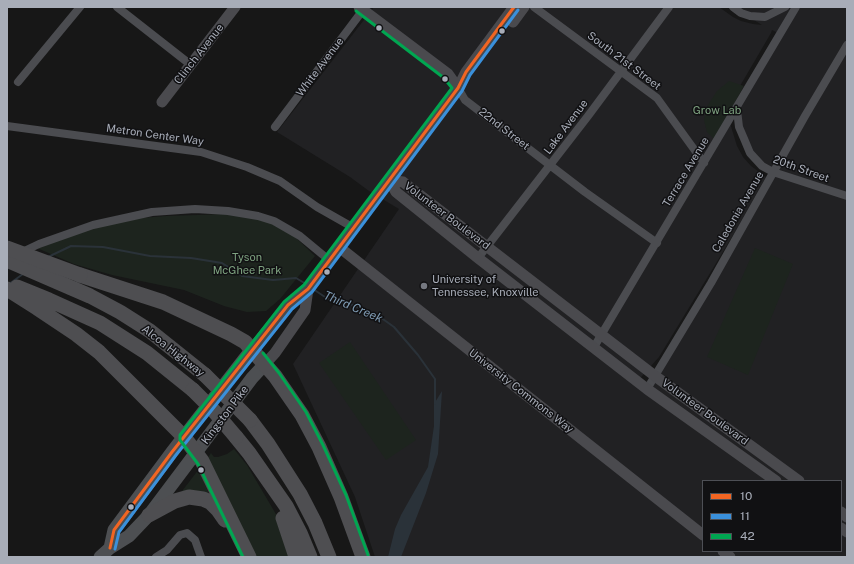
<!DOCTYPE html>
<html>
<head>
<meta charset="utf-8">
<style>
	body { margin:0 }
	#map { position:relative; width:854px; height:564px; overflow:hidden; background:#171717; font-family:"Public Sans",sans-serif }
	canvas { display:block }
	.frame { position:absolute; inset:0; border:8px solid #a8adb8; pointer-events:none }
	.legend { position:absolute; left:702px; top:480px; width:140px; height:72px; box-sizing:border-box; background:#111113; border:1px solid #4d4f55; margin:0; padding:5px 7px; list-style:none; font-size:12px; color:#a8adb8 }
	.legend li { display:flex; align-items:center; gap:8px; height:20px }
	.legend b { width:20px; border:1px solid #4d4f55 }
</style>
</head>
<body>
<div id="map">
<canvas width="854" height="564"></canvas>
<div class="frame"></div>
<ul class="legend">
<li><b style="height:5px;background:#f26522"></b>10</li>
<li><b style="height:5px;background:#3a90db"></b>11</li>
<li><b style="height:5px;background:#00a651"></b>42</li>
</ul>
</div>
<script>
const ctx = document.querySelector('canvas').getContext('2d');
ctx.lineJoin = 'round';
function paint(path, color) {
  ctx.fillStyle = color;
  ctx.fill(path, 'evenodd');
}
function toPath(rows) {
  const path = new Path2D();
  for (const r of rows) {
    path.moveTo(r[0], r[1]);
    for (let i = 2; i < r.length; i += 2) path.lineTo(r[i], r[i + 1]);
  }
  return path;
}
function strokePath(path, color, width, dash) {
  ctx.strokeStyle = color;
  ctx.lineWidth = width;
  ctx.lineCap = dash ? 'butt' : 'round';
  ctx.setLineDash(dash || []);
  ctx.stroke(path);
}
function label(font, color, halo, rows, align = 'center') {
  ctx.font = font + ' "Public Sans",sans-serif';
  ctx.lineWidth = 3;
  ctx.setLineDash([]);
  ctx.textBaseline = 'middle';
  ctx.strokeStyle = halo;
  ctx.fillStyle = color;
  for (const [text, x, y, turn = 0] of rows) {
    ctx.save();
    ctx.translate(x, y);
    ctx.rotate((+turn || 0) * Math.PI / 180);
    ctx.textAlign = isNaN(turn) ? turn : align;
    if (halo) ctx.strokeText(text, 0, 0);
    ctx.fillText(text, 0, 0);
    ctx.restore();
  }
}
paint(toPath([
	[374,7,719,7,733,17,741,21,753,24,762,25,733,7,847,7,847,557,375,557,355,497,293,364,399,209,369,191,350,177,277,132],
	[772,30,780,34,737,110,750,153,773,173,647,394,635,384,659,357,735,232,766,177,751,166,743,157,737,146,726,110,771,33],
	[703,481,841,481,841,551,703,551]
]), '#212123');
paint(toPath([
	[729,81,744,86,714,139,707,132,704,120,706,108,717,91],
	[227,214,249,217,278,225,293,235,315,256,280,299,266,311,247,312,224,306,184,290,112,275,74,264,37,248,80,231,140,218,166,216],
	[755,248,793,264,748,375,707,357],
	[350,342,416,440,386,460,319,363],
	[234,449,247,465,280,521,289,557,256,557,207,459,211,453,214,457,218,457,227,454],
	[199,469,216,501,179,495]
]), '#1d241e');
paint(toPath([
	[442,391,438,454,426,493,401,557,388,557,395,529,401,515,428,467,434,426,434,404]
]), '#2a3239');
strokePath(toPath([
	[48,257,71,246,103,247,150,256,191,258,222,263,242,276,273,280,296,278,306,284],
	[9,284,23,274],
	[313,289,328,299,352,305,380,317,394,327,418,355,435,379,435,404]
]), '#2a3239', 2);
strokePath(toPath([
	[117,7,191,65],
	[534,7,657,98,704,163],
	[733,7,741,13,750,16,765,17,785,7],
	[18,82,80,7],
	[458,88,465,100,585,192,657,243],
	[737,110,739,127,745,141,750,153,762,166,773,172,847,196],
	[7,126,201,152,247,167,280,181,317,207,354,228],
	[275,127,363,10],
	[20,253,39,244,93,225,152,212,195,209,228,211,258,216,274,221,300,236,329,260],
	[478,258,588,116,669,7],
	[594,347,796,7],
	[647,389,711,283,805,116,847,45],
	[156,557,167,550,180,535,187,533,195,540,201,557]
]), '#4b4c50', 8);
strokePath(toPath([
	[359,7,448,74,458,88],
	[513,22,524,7],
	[162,102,235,7],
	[389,180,403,182,655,376,799,481],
	[389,180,396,192,478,258,647,389,776,481],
	[339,247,703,535],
	[252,349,288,305,308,289,458,88,466,72,514,7],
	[265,364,275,353,305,310,308,289],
	[841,512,847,517],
	[841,528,847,532],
	[723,551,730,557]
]), '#4a4a4e', 11);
strokePath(toPath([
	[110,548,114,530,172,452,252,349],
	[100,557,110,548,129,536,149,515,252,378,265,364]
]), '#4d4f52', 13);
strokePath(toPath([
	[7,260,90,296,120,312,150,331,205,375],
	[80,275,163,302,231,334,245,342,275,376,302,415,319,447,341,497,363,557],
	[17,287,49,300,100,323,147,353,193,390],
	[7,289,37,308,76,334,99,352,184,437,202,461,249,557],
	[250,420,268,444,300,494,315,523,329,557],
	[236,437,249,453,286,506,300,533,310,557],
	[149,515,175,501,189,497,203,499,210,502,218,510,225,520],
	[283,518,296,557]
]), '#4e4e51', 15);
strokePath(toPath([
	[7,248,80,275],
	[205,375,250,420],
	[193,390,214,411,236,437]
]), '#4e4e51', 15);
strokePath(toPath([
	[110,548,114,530,172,452,288,305,308,289,458,88,466,72,514,7]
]), '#f26522', 3);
strokePath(toPath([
	[115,549,119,532,176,455,292,309,312,292,462,91,470,75,518,10]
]), '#3a90db', 3);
strokePath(toPath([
	[263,353,279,373,306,412,323,445,346,495,368,555],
	[243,557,198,464,180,440,180,435,284,302,304,285,452,88,444,78,356,11]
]), '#00a651', 3);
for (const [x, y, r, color] of [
	[379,28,3.5,"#a8adb8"],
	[502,31,3.5,"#a8adb8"],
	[445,79,3.5,"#a8adb8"],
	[327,272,3.5,"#a8adb8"],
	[424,286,4,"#757880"],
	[201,470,3.5,"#a8adb8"],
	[131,507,3.5,"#a8adb8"]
]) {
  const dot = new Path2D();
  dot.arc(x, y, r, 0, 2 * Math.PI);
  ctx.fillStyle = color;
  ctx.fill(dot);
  strokePath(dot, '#111113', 1.5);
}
label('11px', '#a8adb8', '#111113', [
	["Clinch Avenue",199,54,-52],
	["South 21st Street",624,61,37],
	["White Avenue",320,67,-53],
	["Lake Avenue",566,127,-53],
	["22nd Street",504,129,38],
	["Metron Center Way",155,135,8],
	["20th Street",801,169,20],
	["Terrace Avenue",686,172,-59],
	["Caledonia Avenue",738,212,-60],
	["Volunteer Boulevard",447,216,37],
	["Alcoa Highway",173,351,38],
	["University Commons Way",521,391,38],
	["Volunteer Boulevard",705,412,36],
	["Kingston Pike",225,415,-53]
]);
label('11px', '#7fa381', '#111113', [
	["Grow Lab",717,111],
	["Tyson",247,258],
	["McGhee Park",247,271]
]);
label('11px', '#a8adb8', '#111113', [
	["University of",432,280],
	["Tennessee, Knoxville",432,293]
], 'left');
label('italic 12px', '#7f9bb3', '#111113', [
	["Third Creek",353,307,23]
]);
</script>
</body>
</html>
